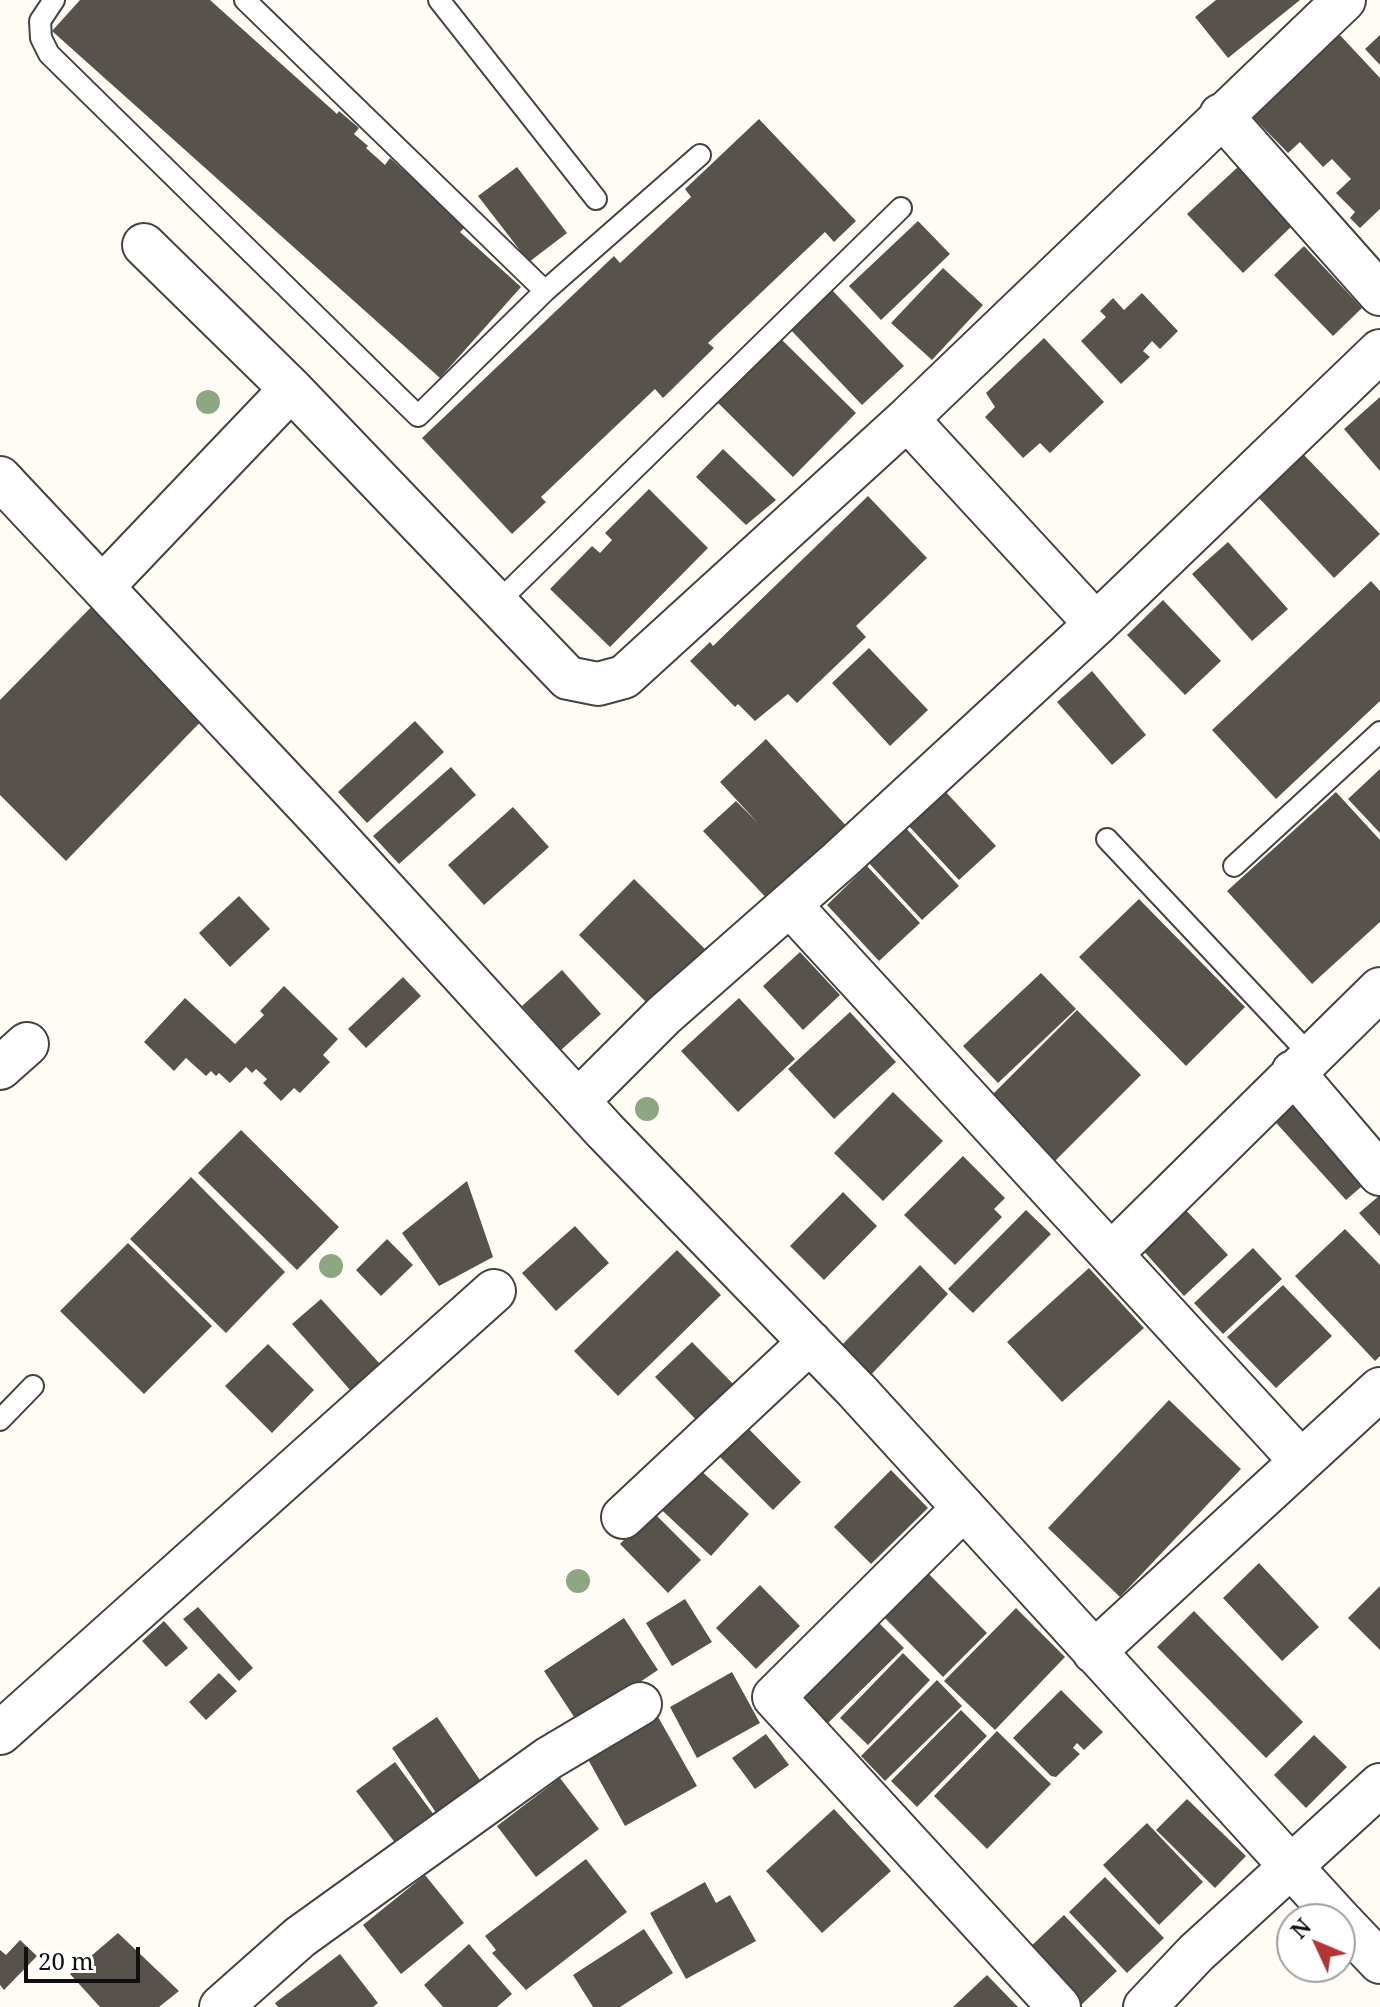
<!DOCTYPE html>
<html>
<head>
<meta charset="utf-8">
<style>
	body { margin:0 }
	#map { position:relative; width:1380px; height:2007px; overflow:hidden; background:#fefcf4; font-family:"Noto Serif",serif }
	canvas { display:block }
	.north { position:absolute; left:1276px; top:1903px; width:80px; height:80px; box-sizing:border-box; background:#fff; border:2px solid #9f9f9f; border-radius:50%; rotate:314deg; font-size:22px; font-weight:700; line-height:32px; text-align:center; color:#101010 }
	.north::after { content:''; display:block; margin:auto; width:28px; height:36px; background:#b23636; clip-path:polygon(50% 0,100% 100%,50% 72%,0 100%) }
	.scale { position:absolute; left:24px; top:1947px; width:116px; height:36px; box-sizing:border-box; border:4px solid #101010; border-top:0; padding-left:10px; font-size:24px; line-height:28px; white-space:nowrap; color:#101010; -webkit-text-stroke:6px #fff; paint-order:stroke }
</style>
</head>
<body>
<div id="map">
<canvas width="1380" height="2007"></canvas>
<div class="north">N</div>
<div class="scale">20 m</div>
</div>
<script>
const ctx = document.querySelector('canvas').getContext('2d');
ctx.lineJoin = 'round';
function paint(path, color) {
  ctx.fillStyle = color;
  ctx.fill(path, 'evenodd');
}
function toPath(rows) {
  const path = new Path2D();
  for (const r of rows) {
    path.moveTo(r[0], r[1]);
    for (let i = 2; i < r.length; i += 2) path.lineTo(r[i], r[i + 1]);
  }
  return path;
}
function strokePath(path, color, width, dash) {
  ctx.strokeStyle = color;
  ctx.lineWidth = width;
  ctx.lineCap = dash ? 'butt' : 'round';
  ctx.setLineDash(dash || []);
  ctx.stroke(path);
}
paint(toPath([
	[80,0,210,0,337,114,339,111,359,128,354,134,368,146,366,148,385,165,390,158,466,226,460,232,521,287,440,378,52,31],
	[1216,0,1300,0,1228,58,1195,17],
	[1338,33,1380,78,1380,209,1360,228,1350,218,1355,212,1336,193,1351,179,1332,159,1323,167,1300,142,1288,153,1252,116],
	[1380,35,1380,65,1365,49],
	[759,119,856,221,834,242,825,232,708,343,714,348,663,398,655,389,541,497,546,502,512,534,422,438,614,256,620,263,691,197,685,189],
	[517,167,567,233,529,262,478,196],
	[1238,167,1293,225,1243,273,1187,214],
	[918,221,950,254,881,320,849,286],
	[1304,246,1362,308,1333,336,1274,275],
	[943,268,983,305,932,360,891,323],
	[832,290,904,366,862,405,790,329],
	[1142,293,1178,331,1160,349,1152,341,1143,351,1150,357,1121,384,1081,341,1106,317,1100,311,1113,298,1124,310],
	[778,336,856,413,793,477,715,400],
	[1044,338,1104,402,1050,453,1040,443,1023,458,985,417,995,407,986,393],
	[1380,397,1380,471,1344,429],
	[723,449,776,500,746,525,696,477],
	[1304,455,1380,534,1334,578,1259,498],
	[649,489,708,548,610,647,550,589,592,546,600,553,612,540,605,533],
	[868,496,927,558,856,626,866,637,797,703,788,694,755,721,738,704,735,707,690,661,710,642,713,646],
	[1228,542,1288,609,1252,641,1192,574],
	[1371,581,1380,591,1380,701,1276,799,1212,730],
	[101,597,211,711,66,861,0,795,0,700],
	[1163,600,1221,661,1185,695,1127,635],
	[869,648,928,710,890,746,832,683],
	[1092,671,1146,735,1112,765,1057,702],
	[415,721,444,752,367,823,338,792],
	[766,739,850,830,774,906,703,831,736,801,758,823,720,782],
	[451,767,476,795,399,864,373,836],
	[1380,769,1380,833,1348,799],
	[944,790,996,846,959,880,907,824],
	[1336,792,1380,840,1380,922,1312,984,1227,891],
	[513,807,549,847,484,905,448,865],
	[904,826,959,886,922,920,867,861],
	[867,866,920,923,879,961,827,905],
	[634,879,705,949,649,1005,579,935],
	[239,896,270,929,230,967,199,933],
	[1139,899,1245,1007,1186,1066,1079,957],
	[800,952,840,995,803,1030,763,986],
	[562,970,601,1014,561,1050,522,1006],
	[1041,973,1076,1009,998,1083,963,1046],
	[403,977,421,996,366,1048,348,1029],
	[284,986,338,1039,323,1055,330,1062,300,1093,294,1088,281,1101,263,1083,267,1079,256,1069,252,1073,246,1067,230,1083,219,1073,216,1076,211,1071,206,1076,186,1058,174,1071,144,1042,185,998,235,1044,264,1015,260,1011],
	[739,998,795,1059,738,1112,681,1051],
	[1077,1010,1141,1075,1050,1166,985,1102],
	[850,1012,896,1062,834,1119,788,1069],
	[1297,1089,1375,1175,1346,1200,1269,1115],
	[893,1092,943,1141,883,1201,834,1153],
	[241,1130,339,1227,297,1270,198,1173],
	[963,1156,1005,1198,994,1209,1002,1217,955,1265,904,1215],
	[191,1177,285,1272,226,1333,130,1239],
	[467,1181,493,1257,439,1286,402,1233],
	[843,1192,877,1226,824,1280,790,1246],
	[1380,1195,1380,1236,1359,1213],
	[1184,1208,1228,1255,1184,1296,1140,1247],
	[1026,1210,1051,1234,973,1313,948,1289],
	[575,1226,609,1263,556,1311,522,1273],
	[1345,1229,1380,1265,1380,1356,1375,1361,1295,1276],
	[387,1239,413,1265,381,1296,356,1270],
	[128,1243,212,1326,144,1394,60,1311],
	[1253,1248,1282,1279,1223,1334,1194,1303],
	[677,1250,721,1295,618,1396,574,1351],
	[920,1265,948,1294,866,1380,836,1351],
	[1089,1268,1144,1328,1062,1402,1007,1342],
	[1283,1285,1332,1336,1276,1388,1227,1337],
	[321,1299,380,1364,351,1391,292,1324],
	[692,1342,741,1392,704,1428,655,1377],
	[268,1344,314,1390,272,1433,225,1386],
	[1169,1400,1241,1469,1120,1597,1048,1528],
	[741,1421,801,1482,773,1510,713,1450],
	[689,1460,749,1514,711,1556,652,1501],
	[891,1470,928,1508,871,1564,834,1527],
	[652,1511,701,1560,668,1593,620,1544],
	[1259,1563,1319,1627,1282,1661,1223,1598],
	[924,1569,987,1633,943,1677,880,1613],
	[760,1585,800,1626,756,1669,716,1628],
	[1380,1586,1380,1650,1348,1618],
	[685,1599,712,1642,672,1666,646,1623],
	[198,1607,253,1668,239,1681,183,1619],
	[1016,1608,1065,1657,995,1730,944,1681],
	[1194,1611,1303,1722,1266,1758,1157,1647],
	[873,1617,904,1648,827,1724,795,1693],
	[624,1618,658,1670,578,1723,544,1671],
	[164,1621,188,1648,166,1667,142,1641],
	[903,1653,930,1680,868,1745,840,1718],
	[732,1672,760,1723,697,1758,670,1707],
	[219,1673,237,1691,206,1720,189,1702],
	[937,1680,962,1706,885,1781,861,1756],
	[1061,1690,1103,1732,1084,1750,1077,1743,1073,1748,1080,1754,1056,1777,1051,1776,1013,1738],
	[961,1710,987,1736,917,1807,891,1781],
	[657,1715,697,1786,625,1826,585,1754],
	[437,1717,482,1783,437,1814,392,1748],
	[997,1731,1051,1784,987,1849,934,1796],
	[766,1734,789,1765,755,1789,732,1758],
	[1314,1735,1347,1767,1306,1808,1274,1775],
	[395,1762,434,1815,396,1844,356,1791],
	[560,1778,599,1829,536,1877,497,1826],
	[1187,1799,1246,1856,1215,1888,1156,1830],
	[834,1809,891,1871,822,1933,766,1871],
	[1147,1823,1203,1882,1159,1925,1103,1865],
	[586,1859,627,1912,526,1990,492,1953,496,1950,485,1936],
	[425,1875,464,1923,401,1974,363,1925],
	[1105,1877,1164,1938,1127,1973,1069,1912],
	[705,1882,716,1903,730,1895,756,1941,686,1979,650,1913],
	[1064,1915,1117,1971,1079,2007,1027,1950],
	[644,1929,673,1973,620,2007,593,2007,573,1975],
	[118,1933,179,1991,159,2007,100,2007,70,1974],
	[20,1940,37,1956,4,1990,0,1985,0,1950,6,1955],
	[469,1944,512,1994,497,2007,443,2007,424,1985],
	[340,1954,378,2003,373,2007,278,2007,275,2003],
	[987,1975,1018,2007,953,2007]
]), '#58524d');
const service = toPath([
	[54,0,40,21,41,38,49,54,418,416,545,291,700,155],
	[245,0,545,291],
	[439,0,596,199],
	[497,603,901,208],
	[1107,839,1310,1055],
	[1234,866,1380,732],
	[0,1420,33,1386]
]);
const minor = toPath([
	[1221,115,1380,294],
	[144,245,291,389,568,678,598,684,624,677,907,419,1344,0],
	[907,419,1096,624],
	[0,478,321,820,605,1131,856,1390,1339,1919],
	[104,585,291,389],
	[790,905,1301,1461],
	[0,1068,27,1044],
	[1293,1072,1380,1174],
	[578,1101,664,1015,839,861,1096,624,1380,351],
	[1111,1254,1380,989],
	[964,1508,774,1697,1059,2007],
	[623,1517,810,1342],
	[1094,1652,1380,1389],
	[0,1733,494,1291],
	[1340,1920,1380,1962],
	[221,2007,300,1937,549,1758,640,1704],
	[1145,2007,1196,1953,1380,1785]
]);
strokePath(service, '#434343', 24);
strokePath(minor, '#434343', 46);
strokePath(service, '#fff', 20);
strokePath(minor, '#fff', 42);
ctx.fillStyle = '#8da783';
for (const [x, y] of [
	[208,402],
	[647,1109],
	[331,1266],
	[578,1581]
]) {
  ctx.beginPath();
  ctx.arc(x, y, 12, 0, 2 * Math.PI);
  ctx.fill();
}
</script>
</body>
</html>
